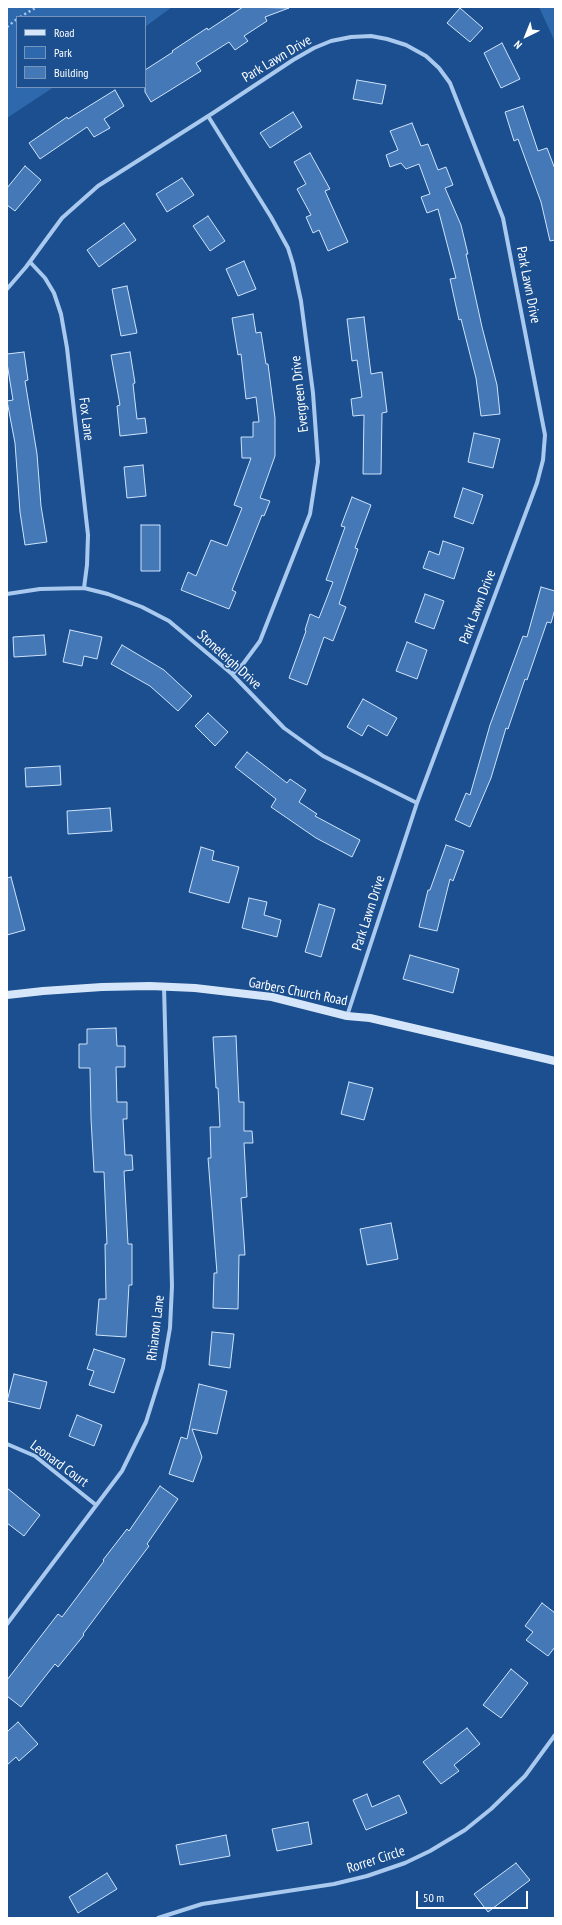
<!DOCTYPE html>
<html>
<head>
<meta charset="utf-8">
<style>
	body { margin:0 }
	#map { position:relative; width:562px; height:1925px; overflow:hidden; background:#1b4f8f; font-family:"PT Sans Narrow",sans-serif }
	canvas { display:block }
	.frame { position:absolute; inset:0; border:8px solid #fff; pointer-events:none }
	.legend { position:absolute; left:16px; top:16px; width:130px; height:72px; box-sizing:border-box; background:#1b4f8f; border:1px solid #7695bc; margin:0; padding:5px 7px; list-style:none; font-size:12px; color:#fff }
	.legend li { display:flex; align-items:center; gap:8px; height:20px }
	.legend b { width:20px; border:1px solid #7695bc }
	.north { position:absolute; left:506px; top:16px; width:40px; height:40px; -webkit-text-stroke:3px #1b4f8f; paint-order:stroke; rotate:223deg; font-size:11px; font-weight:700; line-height:16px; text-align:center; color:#fff }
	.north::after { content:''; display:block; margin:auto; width:14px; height:18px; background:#fff; clip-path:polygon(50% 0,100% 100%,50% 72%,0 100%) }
	.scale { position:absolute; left:416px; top:1891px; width:112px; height:18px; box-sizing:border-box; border:2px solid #fff; border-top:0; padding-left:5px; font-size:12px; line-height:14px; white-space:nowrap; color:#fff; -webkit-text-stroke:3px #1b4f8f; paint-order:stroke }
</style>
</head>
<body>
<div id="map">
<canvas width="562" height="1925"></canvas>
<div class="frame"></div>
<ul class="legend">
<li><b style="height:5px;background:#d6e6fa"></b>Road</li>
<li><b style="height:11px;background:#2e69ad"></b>Park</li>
<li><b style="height:11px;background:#4478b7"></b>Building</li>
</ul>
<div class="north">N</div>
<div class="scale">50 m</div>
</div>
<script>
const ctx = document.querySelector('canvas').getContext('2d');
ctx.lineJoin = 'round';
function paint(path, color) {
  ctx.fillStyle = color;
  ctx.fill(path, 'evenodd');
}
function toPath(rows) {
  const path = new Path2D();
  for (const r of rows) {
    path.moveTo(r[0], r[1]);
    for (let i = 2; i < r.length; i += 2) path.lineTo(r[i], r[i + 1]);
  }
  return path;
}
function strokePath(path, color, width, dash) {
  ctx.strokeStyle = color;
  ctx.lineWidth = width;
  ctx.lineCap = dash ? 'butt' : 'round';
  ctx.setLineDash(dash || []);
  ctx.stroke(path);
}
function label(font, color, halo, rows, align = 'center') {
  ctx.font = font + ' "PT Sans Narrow",sans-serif';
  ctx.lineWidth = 3;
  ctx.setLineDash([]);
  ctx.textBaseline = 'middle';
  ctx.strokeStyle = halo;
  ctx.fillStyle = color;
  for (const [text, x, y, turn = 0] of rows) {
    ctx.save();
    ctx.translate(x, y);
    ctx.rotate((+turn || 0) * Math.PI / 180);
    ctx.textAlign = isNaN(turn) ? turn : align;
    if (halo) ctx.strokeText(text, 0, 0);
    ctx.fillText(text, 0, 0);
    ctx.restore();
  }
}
paint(toPath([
	[7,7,172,7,145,27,145,17,17,17,17,87,54,87,7,118],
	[539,7,555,7,555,42]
]), '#2e69ad');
const building = toPath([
	[243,7,289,8,265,17,267,21,244,36,248,41,235,50,229,42,196,63,201,71,151,102,145,92,145,70,173,52,172,51,207,28,208,30,243,7],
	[460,8,483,28,470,42,447,23,460,8],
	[502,43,520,79,501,88,484,53,502,43],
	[357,80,386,85,382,104,353,99,357,80],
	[115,90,124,106,104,119,110,128,94,137,87,127,40,159,29,143,67,117,68,119,115,90],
	[523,106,538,151,547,148,555,169,555,240,550,241,541,202,518,139,514,141,505,112,523,106],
	[293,112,302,127,270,148,260,133,293,112],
	[412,123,421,146,428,144,438,170,446,167,453,185,445,188,461,225,468,254,466,254,482,327,497,385,500,414,481,416,476,378,461,319,459,320,450,279,456,278,438,209,427,213,421,197,430,194,419,164,406,169,401,163,390,167,386,155,398,150,390,131,412,123],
	[310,153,330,189,325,191,348,242,328,251,319,230,313,233,306,217,311,215,297,189,306,184,294,162,310,153],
	[25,166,41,180,15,211,7,205,7,188,25,166],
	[182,178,194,195,167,212,156,194,182,178],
	[208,216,225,241,210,251,193,226,208,216],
	[124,223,136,240,99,267,87,250,124,223],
	[244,261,256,289,238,296,226,269,244,261],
	[127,286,137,333,121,336,112,289,127,286],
	[253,314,256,333,261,332,266,364,268,364,275,418,275,456,260,498,270,501,264,516,262,515,232,590,236,592,229,609,181,590,188,572,196,576,211,540,227,546,242,508,234,505,251,458,242,458,241,437,253,437,253,422,259,422,256,397,246,399,241,354,238,355,232,318,253,314],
	[364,317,371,374,382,372,387,412,382,413,381,474,363,474,364,415,353,416,351,399,362,397,357,360,352,361,347,319,364,317],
	[24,352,28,380,25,381,37,454,41,506,47,542,25,545,20,512,15,443,7,401,13,400,7,363,7,354,24,352],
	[130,352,135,383,133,384,137,419,145,418,147,433,120,436,117,406,120,405,111,355,130,352],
	[474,433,500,439,493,468,468,462,474,433],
	[143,465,146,496,127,498,124,467,143,465],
	[463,488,483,495,473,524,454,517,463,488],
	[352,497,371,505,355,548,358,549,339,604,346,607,333,641,324,637,307,685,289,678,306,631,305,630,310,614,319,618,333,582,326,580,345,527,341,526,352,497],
	[141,525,160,525,160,571,141,571,141,525],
	[443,541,464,548,454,579,423,568,429,551,439,555,443,541],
	[541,587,555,591,555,609,551,623,547,622,527,680,525,679,508,729,506,728,491,778,470,827,455,820,466,793,470,795,490,725,523,636,527,637,541,587],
	[425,594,444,601,434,629,415,622,425,594],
	[70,630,102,637,97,659,84,656,82,666,63,662,70,630],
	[44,635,46,655,14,657,13,637,44,635],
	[407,642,427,650,417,679,396,671,407,642],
	[122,645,164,670,192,696,178,711,150,686,111,664,122,645],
	[363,699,397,718,387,736,368,725,362,736,347,727,363,699],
	[208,713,228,732,215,746,195,726,208,713],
	[247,752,287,783,290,779,306,790,299,802,317,814,315,816,360,840,352,857,316,838,271,807,276,799,235,767,247,752],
	[60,766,61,785,26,787,25,768,60,766],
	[110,808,112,831,68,834,67,811,110,808],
	[446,845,464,851,453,881,450,879,437,931,419,927,428,890,430,890,446,845],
	[201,847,214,851,212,860,239,867,229,903,189,892,201,847],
	[11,877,25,930,7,935,7,878,11,877],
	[249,898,267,902,264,915,281,920,277,937,242,928,249,898],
	[319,904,335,909,321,957,305,952,319,904],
	[410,955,459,969,453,993,403,979,410,955],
	[116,1028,117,1046,125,1046,125,1067,116,1067,117,1102,127,1102,127,1119,123,1119,125,1155,132,1155,133,1170,124,1171,128,1244,132,1244,132,1285,129,1285,126,1337,96,1335,99,1299,106,1299,105,1244,107,1244,104,1172,94,1172,91,1119,90,1068,79,1068,79,1044,87,1044,87,1029,116,1028],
	[236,1036,239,1102,244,1102,244,1131,252,1131,253,1143,244,1143,247,1197,241,1198,245,1255,239,1255,238,1309,213,1308,214,1273,217,1273,208,1158,211,1158,210,1127,220,1127,218,1088,216,1088,213,1037,236,1036],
	[349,1082,373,1088,364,1120,341,1114,349,1082],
	[391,1223,398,1259,367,1265,360,1229,391,1223],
	[212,1332,234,1334,230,1368,209,1365,212,1332],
	[94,1349,125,1359,114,1393,89,1385,94,1371,87,1369,94,1349],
	[14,1374,47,1382,40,1409,7,1401,14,1374],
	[199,1384,227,1391,217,1434,192,1429,202,1457,193,1482,169,1474,181,1437,187,1439,199,1384],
	[77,1415,102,1425,94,1446,69,1436,77,1415],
	[160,1486,178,1499,147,1544,149,1546,83,1634,84,1635,58,1667,55,1664,21,1707,7,1696,7,1680,58,1614,62,1617,104,1561,103,1560,127,1529,129,1531,160,1486],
	[7,1488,40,1515,24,1536,7,1523,7,1488],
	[542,1603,555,1613,555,1647,548,1656,526,1640,533,1632,525,1626,542,1603],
	[511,1669,528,1683,501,1718,483,1705,511,1669],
	[18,1722,38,1744,19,1761,16,1757,7,1765,7,1732,18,1722],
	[467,1728,480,1744,454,1765,459,1771,441,1784,423,1762,467,1728],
	[367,1794,372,1807,399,1795,407,1813,366,1830,353,1800,367,1794],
	[308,1822,312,1844,277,1851,272,1829,308,1822],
	[226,1835,230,1856,180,1865,176,1845,226,1835],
	[516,1863,530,1880,488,1912,474,1894,516,1863],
	[107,1873,117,1889,78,1913,69,1897,107,1873]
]);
paint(building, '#4478b7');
strokePath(building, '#cfe3fa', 1);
strokePath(toPath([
	[20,17,37,7],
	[7,27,17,19]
]), '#a9c9ee', 2.5, [2, 3]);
strokePath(toPath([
	[208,116,271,217,288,248,293,264,301,301,313,393,318,462,310,514,260,641,243,664,232,674],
	[30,262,45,278,54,293,61,314,67,348,88,535,87,565,84,588],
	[7,289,26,267,62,218,98,186,213,113,293,60,314,48,331,41,351,37,371,36,387,39,406,45,426,56,439,68,450,83,503,218,545,435,543,460,537,483,417,803,347,1016],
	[7,594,40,589,84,588,108,594,142,607,169,621,232,674,284,728,323,756,417,803],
	[7,1444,35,1456,96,1505],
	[7,1624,122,1471,146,1422,163,1368,170,1328,172,1286,164,987],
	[158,1918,202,1904,334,1884,367,1876,405,1863,430,1851,465,1830,491,1809,525,1776,555,1735]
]), '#a9c9ee', 4);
strokePath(toPath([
	[7,995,43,991,102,987,150,986,195,988,272,997,347,1016,370,1018,555,1061]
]), '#d6e6fa', 8);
label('14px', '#fff', '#1b4f8f', [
	["Park Lawn Drive",277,59,-31],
	["Park Lawn Drive",528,285,79],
	["Evergreen Drive",300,394,-96],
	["Fox Lane",86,419,83],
	["Park Lawn Drive",478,607,-69],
	["Stoneleigh Drive",229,660,42],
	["Park Lawn Drive",369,913,-72],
	["Garbers Church Road",298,992,11],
	["Rhianon Lane",156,1328,-83],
	["Leonard Court",59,1464,36],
	["Rorrer Circle",376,1860,-18]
]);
</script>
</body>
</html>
